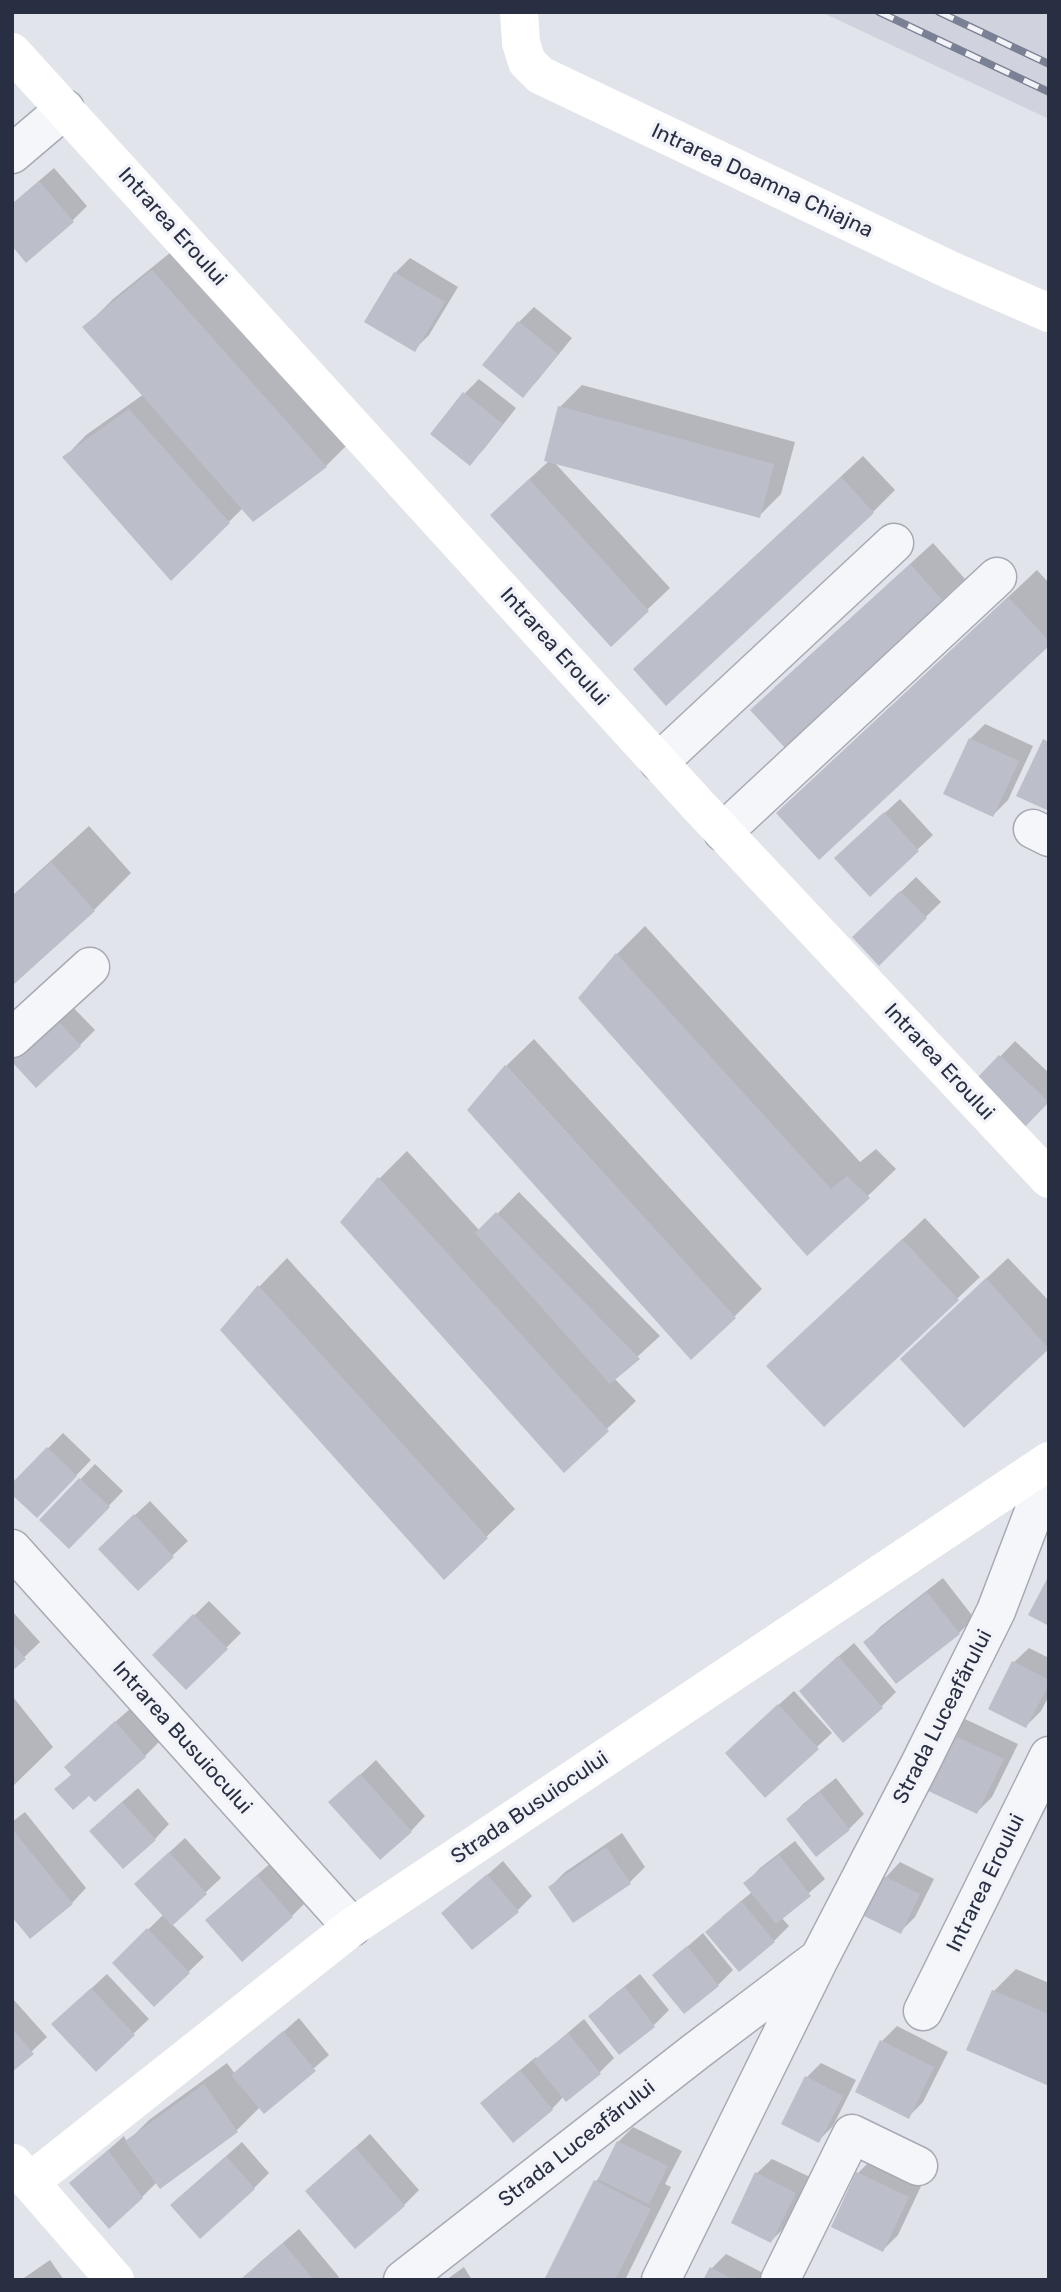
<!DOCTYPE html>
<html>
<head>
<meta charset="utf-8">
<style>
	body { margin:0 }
	#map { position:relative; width:1061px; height:2292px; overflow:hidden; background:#e2e4eb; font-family:Rubik,sans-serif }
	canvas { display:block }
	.frame { position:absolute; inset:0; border:14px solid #292f43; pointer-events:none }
</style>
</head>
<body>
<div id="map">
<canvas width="1061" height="2292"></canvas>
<div class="frame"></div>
</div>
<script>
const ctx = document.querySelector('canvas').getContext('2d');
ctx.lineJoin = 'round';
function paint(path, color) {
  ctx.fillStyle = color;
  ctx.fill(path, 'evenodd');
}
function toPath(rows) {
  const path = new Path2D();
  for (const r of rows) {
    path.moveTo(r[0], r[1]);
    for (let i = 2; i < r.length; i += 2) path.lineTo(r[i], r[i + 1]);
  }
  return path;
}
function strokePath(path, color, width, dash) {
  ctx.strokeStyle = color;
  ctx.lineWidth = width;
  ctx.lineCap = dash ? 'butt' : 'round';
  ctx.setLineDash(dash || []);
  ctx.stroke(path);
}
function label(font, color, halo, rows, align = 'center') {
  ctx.font = font + ' Rubik,sans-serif';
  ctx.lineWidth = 7;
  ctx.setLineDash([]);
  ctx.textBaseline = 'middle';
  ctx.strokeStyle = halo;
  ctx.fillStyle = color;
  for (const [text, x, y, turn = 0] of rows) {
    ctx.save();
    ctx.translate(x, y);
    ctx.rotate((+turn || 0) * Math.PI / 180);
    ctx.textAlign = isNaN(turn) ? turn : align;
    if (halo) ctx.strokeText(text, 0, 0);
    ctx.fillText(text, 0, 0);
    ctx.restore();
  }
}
paint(toPath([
	[821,12,1049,12,1049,119]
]), '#d0d3dd');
paint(toPath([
	[54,168,87,206,72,221,12,204],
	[181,244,354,438,326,466,243,508,171,579,65,457,86,435,144,394,85,327,113,299],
	[410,258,458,287,429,335,414,350,395,273],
	[534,307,572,338,537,381,523,396,519,322],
	[479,379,516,408,484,449,470,464,464,394],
	[582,385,795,442,781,494,759,516,554,462,670,588,611,644,514,493,549,461,560,407],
	[863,456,895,490,873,512,657,647],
	[933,543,965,579,785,745,774,688],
	[1037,570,1049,583,1049,643,807,785],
	[985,724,1033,746,1008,800,993,815,970,739],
	[900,799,933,835,870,894,852,843],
	[89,826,131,873,94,910,12,984,12,896],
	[916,877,941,902,879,963,854,937],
	[645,926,860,1162,876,1149,896,1169,807,1254,580,998,617,954],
	[67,1001,95,1030,80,1045,23,1041],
	[534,1039,762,1289,734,1317,506,1066],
	[1015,1041,1049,1073,1049,1100,1024,1126,977,1081],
	[407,1151,480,1231,519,1192,660,1336,614,1378,636,1401,564,1470,343,1222,380,1178],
	[925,1218,980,1277,824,1425,791,1344],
	[287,1258,515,1509,444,1578,222,1330,260,1286],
	[1008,1258,1049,1301,1049,1346,964,1426,924,1337],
	[63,1433,91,1460,37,1516,12,1485],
	[95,1464,123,1491,69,1547,41,1520],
	[150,1501,188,1541,138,1588,115,1534],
	[943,1578,974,1618,959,1633,866,1642,880,1627],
	[209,1601,241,1633,186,1688,154,1655],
	[12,1611,40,1642,12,1669],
	[854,1643,896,1692,881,1707,816,1676],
	[1029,1648,1049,1658,1049,1696,1041,1711,1026,1726,1014,1662],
	[794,1691,832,1733,765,1795,742,1738],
	[13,1697,53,1747,12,1787,12,1698],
	[131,1708,160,1741,145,1756,73,1774,81,1752],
	[965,1719,1018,1744,992,1797,977,1812,950,1734],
	[376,1760,425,1816,411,1831,346,1788],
	[836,1778,864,1814,849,1829,817,1854,789,1819,803,1804],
	[138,1788,169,1824,155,1839,106,1816],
	[25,1812,86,1888,72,1903,12,1914,12,1822],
	[622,1833,645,1867,630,1882,574,1921,550,1887,565,1872],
	[185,1838,221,1878,172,1924,204,1957,154,2005,114,1963,164,1914,151,1869],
	[795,1841,825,1879,781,1917,789,1926,774,1941,722,1917,752,1892,746,1883,760,1868],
	[273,1861,307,1901,292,1916,223,1905],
	[503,1861,532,1896,517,1911,444,1913],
	[900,1862,934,1879,915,1917,900,1932,886,1877],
	[703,1933,733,1970,718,1985,655,1975],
	[1016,1969,1049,1983,1049,2084,968,2049,994,1991],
	[107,1974,149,2019,96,2069,69,2009],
	[640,1974,669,2010,654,2025,619,2053,591,2016,606,2001],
	[13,1999,47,2037,12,2070,12,1999],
	[299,2018,329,2055,264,2112,260,2107,237,2130,160,2187,157,2182,142,2197,71,2183,124,2136,127,2142,149,2120,227,2063,235,2074],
	[584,2019,614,2058,600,2072,566,2099,564,2096,552,2109,482,2103,497,2089,536,2057,537,2059],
	[897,2026,948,2052,923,2102,909,2116,882,2041],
	[821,2063,856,2080,833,2126,818,2141,806,2078],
	[633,2127,682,2151,665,2184,671,2187,625,2280,546,2280,595,2182,603,2174,618,2142],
	[370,2134,419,2190,404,2205,307,2191],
	[242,2142,269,2173,254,2188,187,2191],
	[873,2158,923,2182,898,2235,883,2250,858,2173],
	[772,2159,810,2177,786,2226,771,2241,757,2173],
	[299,2229,339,2277,336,2280,246,2280,244,2278,259,2263],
	[726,2254,763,2273,760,2280,705,2280,711,2269],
	[50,2260,64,2280,21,2280],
	[464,2267,472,2280,446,2280]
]), '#0003');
paint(toPath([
	[39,181,74,222,26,263,12,246,12,204],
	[152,270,327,467,253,522,82,327],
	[394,272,445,302,415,352,364,322],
	[518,321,558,354,523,398,482,365],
	[463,392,503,424,470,466,430,434],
	[558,406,774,464,760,518,544,461],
	[129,409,230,523,171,581,62,457],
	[841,477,874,513,666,706,633,669],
	[529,479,649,611,611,647,490,515],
	[910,564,944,602,785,748,750,710],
	[1008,597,1049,641,1049,646,819,860,776,813],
	[969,738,1019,761,993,817,943,794],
	[1043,739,1049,742,1049,811,1016,796],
	[884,812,919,851,870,897,834,858],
	[51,862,95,911,12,986,12,897],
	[900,891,927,918,879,966,852,937],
	[616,953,831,1189,847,1176,870,1198,807,1256,578,998],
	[52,1014,81,1046,36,1088,12,1062,12,1050],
	[999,1055,1049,1102,1024,1128,974,1081],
	[505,1065,736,1318,691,1360,467,1110],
	[378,1177,609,1431,564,1473,340,1222],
	[496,1212,640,1359,610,1384,475,1233],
	[902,1239,959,1300,824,1427,766,1366],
	[986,1278,1049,1349,964,1428,900,1359],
	[258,1285,488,1538,444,1580,220,1330],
	[47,1447,77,1476,37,1518,12,1495,12,1483],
	[79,1478,110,1507,69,1549,39,1520],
	[134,1514,174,1557,138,1591,98,1549],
	[1049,1575,1049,1626,1028,1615],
	[927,1592,960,1634,896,1684,863,1642],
	[193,1614,228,1649,186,1690,152,1655],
	[12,1643,26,1659,12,1671],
	[838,1656,883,1708,843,1743,799,1691],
	[1012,1661,1049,1680,1049,1684,1026,1728,988,1709],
	[778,1704,819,1749,765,1798,725,1753],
	[115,1721,146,1757,95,1802,89,1796,73,1810,54,1789,71,1775,64,1767],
	[948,1733,1004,1759,977,1814,922,1788],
	[360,1774,412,1832,380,1860,328,1802],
	[820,1792,850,1830,816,1857,786,1819],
	[122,1802,156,1840,123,1869,89,1831],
	[12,1829,73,1904,30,1939,12,1917],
	[606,1847,631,1884,573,1923,548,1887],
	[169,1852,207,1894,172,1926,134,1884],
	[779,1855,811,1896,776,1924,743,1883],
	[487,1874,519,1912,472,1950,441,1913],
	[257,1875,293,1917,242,1962,205,1920],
	[884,1876,920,1894,901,1934,864,1916],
	[741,1901,775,1942,739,1972,705,1932],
	[147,1928,190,1973,154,2007,112,1963],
	[687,1946,719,1986,684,2014,652,1975],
	[625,1987,655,2027,619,2055,588,2016],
	[91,1988,135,2035,96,2072,51,2024],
	[992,1990,1049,2014,1049,2086,966,2050],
	[12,2029,34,2054,12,2072],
	[283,2031,316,2071,264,2114,231,2075],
	[568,2033,601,2074,566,2102,533,2061],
	[880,2040,934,2067,909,2119,855,2092],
	[520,2070,553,2110,513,2143,480,2103],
	[805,2076,843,2096,819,2143,781,2124],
	[204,2084,238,2132,160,2189,125,2141],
	[617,2141,668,2166,649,2204,598,2179],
	[355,2147,405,2206,355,2249,305,2191],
	[108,2150,143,2198,109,2229,69,2183],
	[226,2156,255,2189,200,2239,170,2205],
	[755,2172,796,2193,771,2243,731,2223],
	[856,2172,909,2197,883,2252,831,2227],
	[594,2180,651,2209,615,2280,544,2280],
	[283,2243,314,2280,243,2280,242,2278],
	[710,2267,734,2280,703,2280]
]), '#bcbfca');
const street = toPath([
	[12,154,65,109],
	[659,762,894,543],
	[1033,829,1049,837],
	[723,832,997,577],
	[12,1038,90,967],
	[12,1549,352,1927],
	[923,2011,1049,1756],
	[403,2280,695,2052,814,1962],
	[661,2280,819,1959,920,1764,996,1611,1033,1514,1049,1467],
	[780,2280,852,2134,918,2166]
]);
strokePath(street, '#a7aab5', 41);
strokePath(street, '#f5f6f9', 38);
strokePath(toPath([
	[519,12,521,43,527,62,540,75,950,270,1049,313],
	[12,52,695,802,1049,1179],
	[13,2163,115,2280],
	[30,2182,352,1927,1049,1461]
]), '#fff', 38);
const rail = toPath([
	[879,12,1049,92],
	[939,12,1049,64]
]);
strokePath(rail, '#7b8194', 8);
strokePath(rail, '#f2f3f8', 5, [16]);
label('21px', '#292f43', '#f2f3f8', [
	["Intrarea Doamna Chiajna",762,181,25],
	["Intrarea Eroului",172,227,48],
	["Intrarea Eroului",554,647,48],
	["Intrarea Eroului",939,1062,47],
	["Strada Luceafărului",943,1717,-63],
	["Intrarea Busuiocului",182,1738,48],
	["Strada Busuiocului",530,1808,-34],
	["Intrarea Eroului",986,1883,-64],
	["Strada Luceafărului",577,2144,-38]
]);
</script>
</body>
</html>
